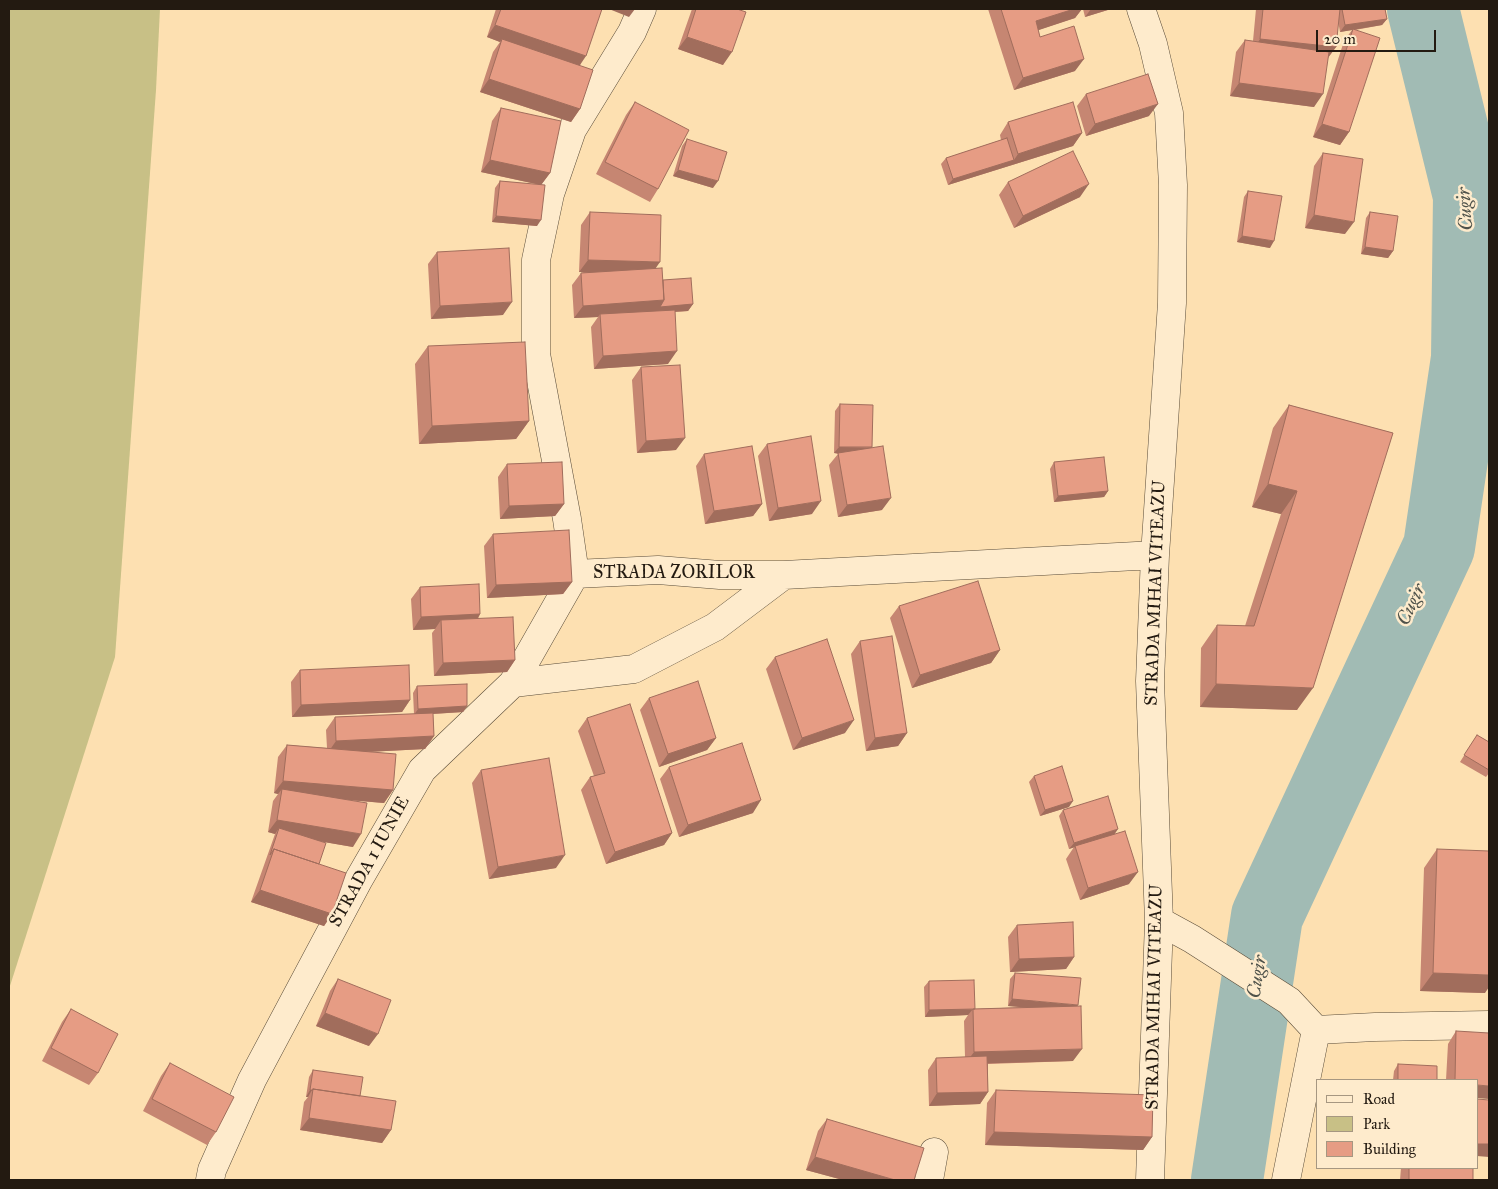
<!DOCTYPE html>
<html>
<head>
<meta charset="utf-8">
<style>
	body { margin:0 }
	#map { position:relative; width:1498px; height:1189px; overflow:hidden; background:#fde0b1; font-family:"IM FELL Great Primer",serif }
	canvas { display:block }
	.frame { position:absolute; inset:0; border:10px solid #231a11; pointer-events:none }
	.legend { position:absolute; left:1316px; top:1079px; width:162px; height:90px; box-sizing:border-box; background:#feebcc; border:1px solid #a69781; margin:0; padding:6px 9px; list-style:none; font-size:15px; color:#231a11 }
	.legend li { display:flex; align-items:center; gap:10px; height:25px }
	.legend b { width:25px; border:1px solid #a69781 }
	.scale { position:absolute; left:1316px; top:30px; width:120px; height:22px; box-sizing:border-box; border:2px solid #231a11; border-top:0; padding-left:6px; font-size:15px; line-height:18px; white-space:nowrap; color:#231a11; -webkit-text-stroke:4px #feebcc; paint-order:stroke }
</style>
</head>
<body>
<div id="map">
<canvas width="1498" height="1189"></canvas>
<div class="frame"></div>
<ul class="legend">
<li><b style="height:6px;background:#feebcc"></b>Road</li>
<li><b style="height:14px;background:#c8c086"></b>Park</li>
<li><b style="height:14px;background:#e69c84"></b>Building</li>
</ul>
<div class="scale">20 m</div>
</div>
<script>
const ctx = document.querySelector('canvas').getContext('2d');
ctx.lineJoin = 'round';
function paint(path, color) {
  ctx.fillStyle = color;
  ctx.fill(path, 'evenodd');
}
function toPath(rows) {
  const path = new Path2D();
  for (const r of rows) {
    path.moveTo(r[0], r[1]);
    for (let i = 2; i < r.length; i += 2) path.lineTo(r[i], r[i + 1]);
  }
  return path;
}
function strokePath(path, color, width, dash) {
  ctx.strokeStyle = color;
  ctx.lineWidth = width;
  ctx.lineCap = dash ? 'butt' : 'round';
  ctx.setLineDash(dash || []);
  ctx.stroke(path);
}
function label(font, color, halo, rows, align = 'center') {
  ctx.font = font + ' "IM FELL Great Primer",serif';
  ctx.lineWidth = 5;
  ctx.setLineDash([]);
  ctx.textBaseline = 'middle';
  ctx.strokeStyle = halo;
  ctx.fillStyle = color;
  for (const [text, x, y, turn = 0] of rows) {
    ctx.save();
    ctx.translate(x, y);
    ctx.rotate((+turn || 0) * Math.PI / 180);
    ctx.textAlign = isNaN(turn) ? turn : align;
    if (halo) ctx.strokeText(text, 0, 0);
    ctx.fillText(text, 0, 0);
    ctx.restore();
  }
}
paint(toPath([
	[9,9,160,9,156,90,115,657,9,989]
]), '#c8c086');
strokePath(toPath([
	[1227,1180,1267,916,1439,547,1467,358,1469,196,1423,9]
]), '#a1bbb4', 72);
const minor = toPath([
	[1141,9,1153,44,1169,113,1173,185,1172,303,1155,555,1150,681,1159,921,1150,1180],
	[575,574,567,519,536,354,536,260,550,194,572,130,632,32,642,9],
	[575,574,658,570,720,575,784,575,1155,555],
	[513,683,634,669,715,627,784,575],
	[1159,921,1192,939,1289,1001,1316,1030],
	[1316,1030,1375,1027,1489,1025],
	[210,1180,212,1170,252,1080,359,879,422,770,513,683,575,574],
	[929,1180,934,1152],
	[1286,1180,1316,1030]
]);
strokePath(minor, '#5a4c39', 29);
strokePath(minor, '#feebcc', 28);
paint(toPath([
	[496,9,602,9,580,65,580,109,571,122,480,92,493,52,500,42,487,37],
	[692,9,737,9,723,65,678,49],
	[988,9,1082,9,1075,18,1038,30,1040,37,1075,71,1014,90],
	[1083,9,1111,9,1085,17],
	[1256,9,1385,9,1387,19,1382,25,1355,30,1349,132,1340,145,1313,137,1344,41,1352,30,1340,32,1338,21,1336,47,1328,58,1314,107,1230,96,1236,52,1245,40,1253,41],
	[1086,94,1149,116,1086,136,1077,106],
	[635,102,658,189,650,202,596,174,626,115],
	[501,108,550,173,541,185,537,226,492,222,495,188,500,181,540,185,481,172,492,121],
	[1008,122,1082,133,1073,146,948,185,941,164,946,158,1001,140,1000,135],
	[687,139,713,188,673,176,682,146],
	[1323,153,1345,234,1305,228,1314,166],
	[1008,182,1080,197,1014,228,999,195],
	[1248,191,1270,248,1237,242,1244,197],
	[590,212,656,268,663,280,693,304,688,311,675,312,668,364,594,369,591,327,598,317,574,318,572,285,581,273,584,272,579,272,581,225],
	[1370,212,1393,251,1388,258,1361,254,1366,218],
	[437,252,503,315,431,319,428,264],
	[428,346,529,421,516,439,419,444,415,364],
	[641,367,676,450,637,453,632,380],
	[840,404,872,447,882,510,838,517,829,465,838,454,834,453,835,411],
	[1289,405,1393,433,1297,710,1200,707,1201,648,1217,625,1245,626,1281,514,1252,507,1273,428],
	[767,444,812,514,769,521,758,456],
	[704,454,762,504,753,516,705,524,696,466],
	[1054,462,1108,491,1104,497,1054,502,1050,469],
	[507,464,564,504,555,516,500,519,498,477],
	[493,534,572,582,563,594,487,598,484,546],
	[420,587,480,614,478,619,515,660,507,672,434,676,432,633,435,629,413,630,411,599],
	[899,606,1000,650,991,663,912,688,890,618],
	[860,641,907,733,898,746,866,751,851,654],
	[775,657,845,733,793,750,766,669],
	[300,670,410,700,402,712,292,717,291,682],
	[417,686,467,706,463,712,433,714,434,736,425,749,367,752,393,790,384,803,347,800,353,847,319,841,319,864,332,914,324,926,251,902,275,834,268,832,273,801,278,794,274,793,278,757,287,745,327,748,326,730,335,717,414,714,413,693],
	[649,698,716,738,707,750,659,767,640,710],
	[587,718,672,833,664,845,606,864,581,790,590,777,594,776,578,731],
	[1477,735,1489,742,1489,773,1486,777,1460,762],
	[669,767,753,813,679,837,660,779],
	[481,770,556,868,489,879,472,783],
	[1034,776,1069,807,1040,816,1029,782],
	[1063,810,1115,834,1129,884,1080,900,1066,859,1074,847,1069,849,1059,816],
	[1437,849,1485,993,1420,991,1424,868],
	[1017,925,1074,957,1066,969,1010,972,1008,937],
	[1015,973,1073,1061,988,1064,988,1092,980,1104,929,1106,928,1070,936,1058,965,1057,964,1021,968,1015,925,1017,924,987,929,981,975,1009,1026,1007,1008,1006,1010,979],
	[338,979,369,1046,316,1026,330,991],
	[71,1009,98,1073,89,1085,42,1061,62,1022],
	[1456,1031,1477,1080,1446,1080,1448,1044],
	[170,1063,216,1132,207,1145,143,1111,161,1076],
	[1398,1064,1437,1080,1393,1080,1394,1071],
	[313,1070,360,1096,391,1130,382,1143,300,1130,304,1102,308,1097,306,1097,309,1077],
	[996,1090,1152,1137,1143,1150,985,1145,987,1103],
	[827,1119,914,1180,843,1180,806,1170,818,1131],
	[1401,1168,1473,1168,1473,1180,1400,1180]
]), '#c68672');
paint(toPath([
	[609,9,635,9,629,17],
	[1074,9,1082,9,1075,18,1027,34,1036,21],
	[1091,9,1111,9,1085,17],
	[1387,19,1382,25,1340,32,1345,25],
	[495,25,586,56,578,68,502,39,500,42,487,37],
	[687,37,732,52,723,65,678,49],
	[1260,39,1336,47,1327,59,1252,52],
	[1084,59,1075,71,1014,90,1023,78],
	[489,79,580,109,571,122,480,92],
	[1239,83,1323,94,1314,107,1230,96],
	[1158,104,1149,116,1086,136,1095,124],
	[1322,124,1349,132,1340,145,1313,137],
	[1082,133,1073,146,948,185,953,179,1014,160,1018,154],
	[490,160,550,173,541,185,481,172],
	[678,170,718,181,713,188,673,176],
	[1089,184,1080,197,1014,228,1023,216],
	[1314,215,1354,222,1345,234,1305,228],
	[496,216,541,220,537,226,492,222],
	[1242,236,1274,241,1270,248,1237,242],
	[1365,247,1393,251,1388,258,1361,254],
	[588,260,660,262,651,275,579,272],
	[664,300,693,304,688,311,600,316,600,314,598,317,574,318,583,306],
	[512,302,503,315,431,319,440,306],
	[677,351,668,364,594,369,603,356],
	[529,421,516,439,419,444,432,426],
	[685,438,676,450,637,453,646,441],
	[839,447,872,448,867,455,834,453],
	[1268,484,1297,491,1281,514,1252,507],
	[1108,491,1104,497,1054,502,1058,496],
	[891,498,882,510,838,517,847,505],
	[821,501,812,514,769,521,778,508],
	[564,504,555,516,500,519,509,506],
	[762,504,753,516,705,524,714,511],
	[572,582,563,594,487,598,496,585],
	[480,614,472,627,441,620,435,629,413,630,421,617],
	[1000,650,991,663,912,688,920,675],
	[515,660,507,672,434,676,443,663],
	[1216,684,1313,688,1297,710,1200,707],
	[410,700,402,712,292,717,301,705],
	[467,706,463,712,414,715,418,709],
	[854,720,845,733,793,750,802,738],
	[907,733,898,746,866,751,875,738],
	[434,736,425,749,327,754,336,741],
	[716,738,707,750,659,767,668,754],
	[283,781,393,790,384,803,281,794,282,789,278,794,274,793],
	[761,800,753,813,679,837,688,825],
	[1073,801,1069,807,1040,816,1045,810],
	[277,820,361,834,353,847,277,834,279,828,275,834,268,832],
	[1118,829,1114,835,1069,849,1074,843],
	[672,833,664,845,606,864,615,852],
	[565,855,556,868,489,879,498,867],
	[1138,872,1129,884,1080,900,1088,888],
	[260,890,332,914,324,926,251,902],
	[1074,957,1066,969,1010,972,1019,959],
	[1433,973,1489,975,1489,987,1485,993,1420,991],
	[1012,999,1078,1005,1074,1012,1008,1006],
	[973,1009,968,1015,925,1017,929,1010],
	[325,1013,378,1034,369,1046,316,1026],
	[1082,1049,1073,1061,965,1064,974,1052],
	[1477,1085,1489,1086,1489,1099,1477,1098],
	[310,1090,312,1090,308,1097,306,1097],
	[988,1092,980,1104,929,1106,937,1093],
	[309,1118,391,1130,382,1143,300,1130],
	[994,1132,1152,1137,1143,1150,985,1145],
	[1477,1144,1489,1144,1489,1157,1477,1156],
	[815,1157,895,1180,843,1180,806,1170]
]), '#a16d5c');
const building = toPath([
	[501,9,602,9,586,56,495,25,501,9],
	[696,9,737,9,746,12,732,52,687,37,696,9],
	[1001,9,1074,9,1036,21,1040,37,1074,26,1084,59,1023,78,1001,9],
	[1263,9,1340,9,1336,47,1260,39,1263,9],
	[1342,9,1385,9,1387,19,1345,25,1342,9],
	[1353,29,1380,38,1349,132,1322,124,1353,29],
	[502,39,593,70,580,109,489,79,502,39],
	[1245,40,1329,52,1323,94,1239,83,1245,40],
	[1148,74,1158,104,1095,124,1086,94,1148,74],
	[635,102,689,130,658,189,605,162,635,102],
	[1073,102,1082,133,1018,154,1008,122,1073,102],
	[501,108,561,121,550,173,490,160,501,108],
	[1007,138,1014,160,953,179,946,158,1007,138],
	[687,139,727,152,718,181,678,170,687,139],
	[1073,151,1089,184,1023,216,1008,182,1073,151],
	[1323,153,1363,159,1354,222,1314,215,1323,153],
	[500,181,545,185,541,220,496,216,500,181],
	[1248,191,1282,196,1274,241,1242,236,1248,191],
	[590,212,661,215,660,262,588,260,590,212],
	[1370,212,1398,216,1393,251,1365,247,1370,212],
	[509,248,512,302,440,306,437,252,509,248],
	[662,268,664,300,583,306,581,273,662,268],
	[691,278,693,304,660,307,664,300,663,280,691,278],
	[675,310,677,351,603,356,600,314,675,310],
	[525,342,529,421,432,426,428,346,525,342],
	[680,365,685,438,646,441,641,367,680,365],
	[840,404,873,405,872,447,839,447,840,404],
	[1289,405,1393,433,1313,688,1216,684,1217,625,1254,626,1297,491,1268,484,1289,405],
	[811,436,821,501,778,508,767,444,811,436],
	[752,446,762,504,714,511,704,454,752,446],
	[883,446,891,498,847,505,838,453,883,446],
	[1104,457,1108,491,1058,496,1054,462,1104,457],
	[562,462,564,504,509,506,507,464,562,462],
	[569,530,572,582,496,585,493,534,569,530],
	[978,581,1000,650,920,675,899,606,978,581],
	[479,584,480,614,421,617,420,587,479,584],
	[513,617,515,660,443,663,441,620,513,617],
	[892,636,907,733,875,738,860,641,892,636],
	[827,639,854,720,802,738,775,657,827,639],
	[409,665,410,700,301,705,300,670,409,665],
	[698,681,716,738,668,754,649,698,698,681],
	[467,684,467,706,418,709,417,686,467,684],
	[630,704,672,833,615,852,590,777,605,773,587,718,630,704],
	[433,713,434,736,336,741,335,717,433,713],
	[1477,735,1489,742,1489,770,1464,755,1477,735],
	[742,743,761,800,688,825,669,767,742,743],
	[287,745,396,754,393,790,283,781,287,745],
	[549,758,565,855,498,867,481,770,549,758],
	[1062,766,1073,801,1045,810,1034,776,1062,766],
	[282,789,367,803,361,834,277,820,282,789],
	[1108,796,1118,829,1074,843,1063,810,1108,796],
	[279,828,326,843,319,864,274,849,270,855,279,828],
	[1125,831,1138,872,1088,888,1075,846,1125,831],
	[274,849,346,873,332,914,260,890,274,849],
	[1437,849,1489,851,1489,975,1433,973,1437,849],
	[1073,922,1074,957,1019,959,1017,925,1073,922],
	[1015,973,1081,978,1078,1005,1012,999,1015,973],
	[338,979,391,1000,378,1034,325,1013,338,979],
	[974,980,975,1009,929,1010,929,981,974,980],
	[1081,1006,1082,1049,974,1052,973,1009,1081,1006],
	[71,1009,118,1034,98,1073,51,1048,71,1009],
	[1456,1031,1489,1033,1489,1086,1477,1085,1477,1080,1455,1080,1456,1031],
	[987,1056,988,1092,937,1093,936,1058,987,1056],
	[170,1063,234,1097,216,1132,152,1099,170,1063],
	[1398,1064,1437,1066,1437,1080,1398,1080,1398,1064],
	[313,1070,363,1077,360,1096,313,1089,313,1090,310,1090,313,1070],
	[313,1089,396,1101,391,1130,309,1118,313,1089],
	[996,1090,1153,1095,1152,1137,994,1132,996,1090],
	[1477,1099,1489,1100,1489,1144,1477,1144,1477,1099],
	[827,1119,924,1148,914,1180,895,1180,815,1157,827,1119],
	[1409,1168,1473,1168,1473,1180,1409,1180,1409,1168]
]);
paint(building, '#e69c84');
strokePath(building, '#a16d5c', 1);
label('18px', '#231a11', '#feebcc', [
	["STRADA ZORILOR",674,574],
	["STRADA MIHAI VITEAZU",1156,593,-88],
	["STRADA 1 IUNIE",370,862,-61],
	["STRADA MIHAI VITEAZU",1155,997,-89]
]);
label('italic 19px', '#4f524a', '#feebcc', [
	["Cugir",1466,209,-94],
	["Cugir",1412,605,-65],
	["Cugir",1258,977,-81]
]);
</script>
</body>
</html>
